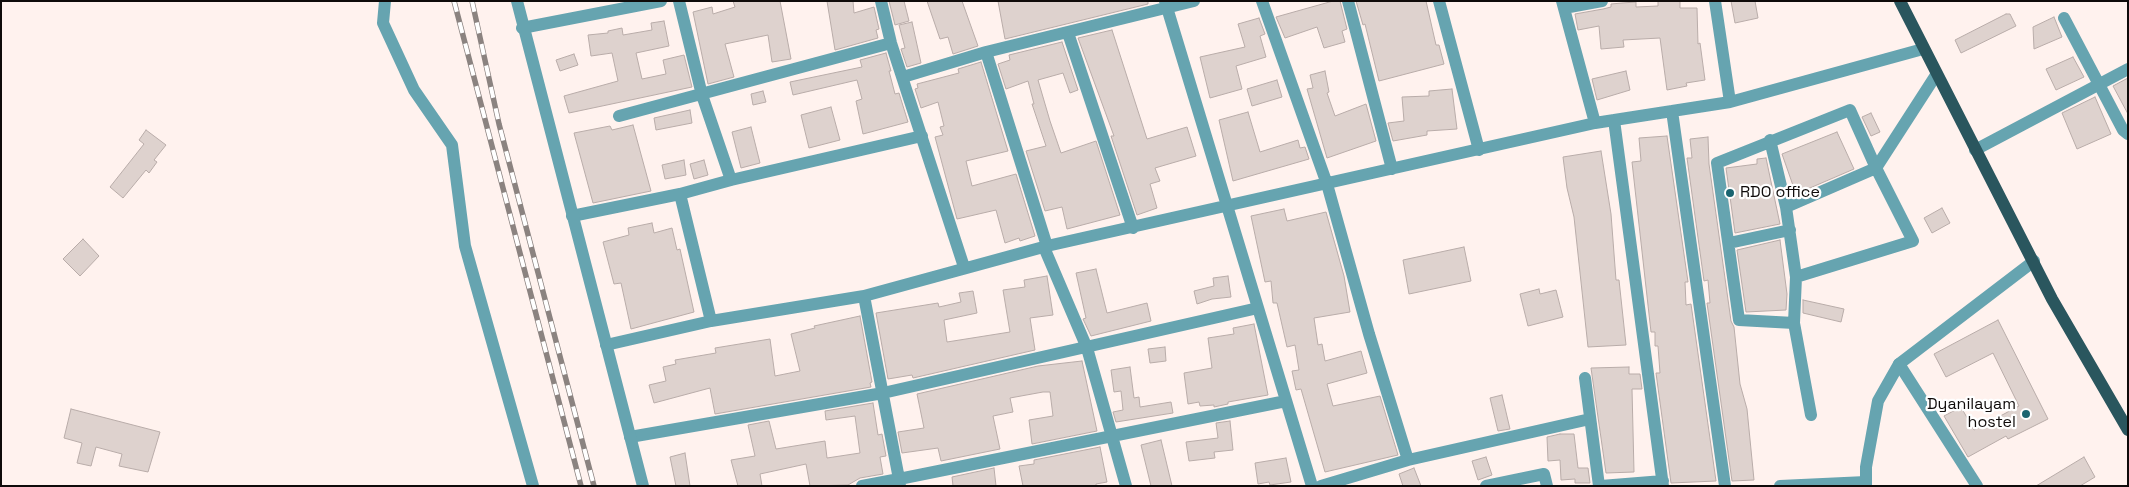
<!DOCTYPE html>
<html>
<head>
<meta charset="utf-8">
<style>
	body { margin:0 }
	#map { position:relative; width:2129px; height:487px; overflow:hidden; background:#fff2ee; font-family:"Space Grotesk",sans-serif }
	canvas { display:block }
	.frame { position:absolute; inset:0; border:2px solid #0f0b0a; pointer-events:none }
</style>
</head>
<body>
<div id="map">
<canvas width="2129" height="487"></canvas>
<div class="frame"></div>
</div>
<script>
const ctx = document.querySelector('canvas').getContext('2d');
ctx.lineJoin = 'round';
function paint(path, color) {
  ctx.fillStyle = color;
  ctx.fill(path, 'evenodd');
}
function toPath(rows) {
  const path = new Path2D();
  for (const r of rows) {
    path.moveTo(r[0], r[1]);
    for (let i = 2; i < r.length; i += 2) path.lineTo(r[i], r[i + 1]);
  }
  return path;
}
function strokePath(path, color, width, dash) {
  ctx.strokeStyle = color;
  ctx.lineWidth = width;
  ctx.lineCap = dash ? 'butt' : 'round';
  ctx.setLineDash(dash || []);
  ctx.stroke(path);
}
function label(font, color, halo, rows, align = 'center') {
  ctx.font = font + ' "Space Grotesk",sans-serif';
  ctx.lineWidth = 4.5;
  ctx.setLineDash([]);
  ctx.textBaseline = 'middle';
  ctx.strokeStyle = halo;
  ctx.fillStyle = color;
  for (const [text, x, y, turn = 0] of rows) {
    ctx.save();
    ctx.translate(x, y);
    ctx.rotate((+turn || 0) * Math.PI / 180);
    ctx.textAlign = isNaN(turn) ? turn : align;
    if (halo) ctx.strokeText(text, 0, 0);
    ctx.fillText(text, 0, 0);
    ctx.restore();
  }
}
const building = toPath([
	[733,1,780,1,791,59,772,62,768,35,725,44,734,77,708,84,693,12,712,7,713,14,735,7,733,1],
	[827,1,853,1,854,13,874,7,879,29,876,30,878,38,835,50,827,1],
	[889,1,904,1,909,21,895,25,889,1],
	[927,1,962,1,978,46,953,54,948,37,940,39,927,1],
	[998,1,1148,1,1148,4,1005,39,998,1],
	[1333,1,1340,1,1347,29,1342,31,1345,42,1324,48,1317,27,1285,38,1276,17,1333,1],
	[1356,1,1426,1,1436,45,1439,45,1444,64,1379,81,1365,24,1363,25,1356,1],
	[1658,1,1680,1,1680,8,1697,8,1698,44,1700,43,1705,80,1686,83,1687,86,1667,90,1660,38,1623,40,1624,47,1601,49,1599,26,1578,30,1575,14,1603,9,1611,7,1611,4,1622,3,1636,2,1636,7,1658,6,1658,1],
	[1731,1,1755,1,1758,18,1735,23,1731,1],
	[2006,14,2010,14,2016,26,1961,53,1955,40,2006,14],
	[2054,17,2062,37,2034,49,2033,27,2054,17],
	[1259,18,1265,34,1260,36,1266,57,1236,66,1242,89,1210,98,1200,57,1245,47,1238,24,1259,18],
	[664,21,669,46,636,53,642,79,666,74,663,60,684,55,692,87,569,113,564,96,618,81,612,53,591,56,588,35,608,33,608,31,622,28,623,35,652,30,651,23,664,21],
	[912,22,921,63,907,67,901,49,905,48,899,25,912,22],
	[1112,30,1147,139,1187,127,1196,156,1155,168,1160,181,1150,184,1157,208,1137,215,1111,136,1114,136,1078,38,1112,30],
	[1062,42,1078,90,1070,93,1063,73,1038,80,1050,121,1061,153,1096,141,1120,215,1067,229,1062,207,1045,211,1026,151,1046,146,1032,104,1034,104,1028,81,1006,89,998,64,1010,60,1009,55,1062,42],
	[886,53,891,71,889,71,895,94,899,93,908,122,863,134,856,101,862,99,857,80,793,95,790,82,862,67,860,60,886,53],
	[574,54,578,65,560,71,556,60,574,54],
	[2073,57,2084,77,2056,90,2046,69,2073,57],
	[981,62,1008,151,966,161,972,186,1016,174,1035,236,1020,241,1019,238,1005,243,996,210,957,219,935,137,943,135,940,127,944,126,938,102,921,108,915,89,918,88,917,84,959,73,958,69,981,62],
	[1325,71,1329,92,1327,93,1335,116,1366,104,1376,141,1327,158,1307,89,1313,88,1310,75,1325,71],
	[1626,71,1630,90,1597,100,1592,79,1626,71],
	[2128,78,2128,114,2113,86,2128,78],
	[1277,80,1282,97,1252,106,1247,89,1277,80],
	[1452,89,1457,129,1427,131,1427,135,1393,141,1388,123,1404,121,1402,97,1429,96,1429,91,1452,89],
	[763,91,766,102,753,105,751,94,763,91],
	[2095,97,2111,134,2077,149,2062,113,2095,97],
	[831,107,840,140,809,148,801,115,831,107],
	[690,110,692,123,656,130,654,118,690,110],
	[1248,112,1260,152,1298,140,1300,148,1305,147,1309,159,1233,181,1219,120,1248,112],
	[1871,113,1880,132,1871,136,1862,117,1871,113],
	[633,125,651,191,593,203,574,133,610,126,612,130,633,125],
	[751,127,760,163,741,168,732,132,751,127],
	[146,130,166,145,154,160,157,162,149,173,146,170,123,198,110,187,144,144,139,140,146,130],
	[1837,132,1854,169,1796,194,1782,154,1837,132],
	[1667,136,1688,282,1685,282,1686,305,1691,304,1716,481,1671,483,1656,373,1660,373,1658,346,1655,346,1655,332,1651,332,1632,162,1641,161,1639,138,1667,136],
	[1708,137,1709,164,1731,321,1734,327,1740,384,1747,409,1754,480,1732,481,1707,303,1710,303,1708,280,1704,281,1687,158,1692,158,1690,139,1708,137],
	[1601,151,1611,214,1616,280,1619,280,1626,345,1588,347,1574,217,1567,188,1563,157,1601,151],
	[1766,158,1780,224,1735,233,1726,168,1757,164,1757,159,1766,158],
	[684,160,686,175,665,179,662,165,684,160],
	[704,160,708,175,694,179,690,164,704,160],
	[1942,208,1950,223,1932,233,1924,218,1942,208],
	[1284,209,1287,221,1326,212,1344,276,1350,312,1314,318,1318,345,1322,344,1325,361,1361,351,1367,373,1327,384,1333,406,1380,396,1398,455,1325,472,1301,389,1296,390,1292,371,1299,370,1295,345,1287,347,1277,303,1273,303,1271,281,1265,282,1251,216,1284,209],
	[652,223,654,233,672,228,677,250,680,249,694,312,631,329,621,283,614,284,603,242,629,235,628,228,652,223],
	[83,239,99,256,80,276,63,259,83,239],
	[1780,240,1787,294,1786,310,1746,312,1737,250,1780,240],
	[1464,247,1471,281,1409,294,1403,260,1464,247],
	[1096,269,1107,313,1147,303,1151,321,1091,336,1083,319,1086,318,1076,273,1096,269],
	[1047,276,1053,315,1030,318,1035,350,913,378,912,375,888,379,876,313,938,303,939,307,961,302,959,293,973,291,977,313,944,320,947,342,1010,332,1003,290,1025,287,1024,280,1047,276],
	[1228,276,1231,297,1212,299,1197,304,1194,291,1214,286,1213,278,1228,276],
	[1539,289,1540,294,1556,290,1563,317,1528,326,1520,294,1539,289],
	[1803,300,1844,309,1841,322,1803,313,1803,300],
	[860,316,872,382,870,383,871,387,715,414,710,388,654,403,649,385,666,381,663,367,676,364,675,360,716,353,715,348,770,339,775,376,800,371,791,334,815,328,814,326,860,316],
	[1998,320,2048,419,2008,439,2006,436,1968,457,1944,416,1961,407,1974,430,2019,406,1993,353,1946,377,1934,354,1998,320],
	[1254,324,1268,395,1228,402,1228,404,1214,407,1214,405,1200,406,1199,402,1188,404,1184,373,1212,368,1208,338,1234,334,1233,328,1254,324],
	[1165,347,1166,361,1150,363,1148,349,1165,347],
	[1082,361,1097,431,1032,444,1029,420,1053,416,1050,392,1043,392,1010,398,1013,412,993,416,1000,449,941,461,938,448,902,453,898,432,924,428,917,394,1038,366,1082,361],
	[1130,367,1134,398,1139,397,1140,407,1171,402,1173,413,1116,422,1113,412,1123,410,1121,391,1114,392,1111,370,1130,367],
	[1629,367,1629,374,1640,374,1642,389,1632,389,1634,472,1606,473,1591,368,1629,367],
	[1502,395,1510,429,1498,431,1490,398,1502,395],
	[873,403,878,435,882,434,886,456,880,457,883,474,860,478,848,485,810,486,806,464,760,474,762,486,738,486,731,460,755,456,748,425,769,421,776,449,825,441,827,458,860,453,855,416,826,420,825,411,873,403],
	[71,409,160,432,148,472,119,466,122,454,96,447,91,466,77,463,82,443,64,438,71,409],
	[1230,421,1233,450,1214,452,1215,458,1189,461,1186,442,1218,438,1216,423,1230,421],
	[1560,434,1574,434,1578,468,1588,468,1590,483,1575,483,1575,479,1561,480,1560,460,1548,461,1547,437,1560,434],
	[1161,440,1172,486,1151,486,1141,445,1161,440],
	[1100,447,1107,482,1096,484,1096,486,1023,486,1019,466,1034,464,1034,460,1100,447],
	[685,453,690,486,676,486,670,457,685,453],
	[1486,457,1492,475,1478,480,1472,461,1486,457],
	[2084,457,2095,477,2080,486,2036,486,2084,457],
	[1286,458,1291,482,1270,485,1269,482,1258,484,1255,463,1286,458],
	[994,468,996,486,953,486,952,477,994,468],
	[1414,468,1421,486,1403,486,1399,474,1414,468]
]);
paint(building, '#ded2ce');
strokePath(building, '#b9aca9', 1);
strokePath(toPath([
	[679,1,702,95,731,180],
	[881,1,891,43,964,267],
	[1165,1,1312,486],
	[1262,1,1327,184,1369,334,1408,460,1590,419],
	[1348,1,1392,169],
	[1439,1,1479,150],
	[1562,1,1595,123],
	[1715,1,1730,102],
	[1564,8,1602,1],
	[2064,18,2123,130,2128,134],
	[522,28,661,1],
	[1068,33,1133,228],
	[986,52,1047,246,1046,252,1087,348,1126,486],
	[903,77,986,52,1194,1],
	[1672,111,1725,486],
	[619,116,891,43],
	[1614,120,1663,486],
	[1770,140,1786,207],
	[1975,150,2128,69],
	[680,194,711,321],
	[572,216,680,194,731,180,922,136],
	[1729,243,1790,230],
	[864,296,899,479,1286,401],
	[1794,323,1739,320,1717,163,1850,110,1876,168,1913,241,1796,277],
	[606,345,711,321,864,296,1047,246,1595,123,1730,102,1923,49],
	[1899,364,1977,486],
	[1585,378,1599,486],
	[1811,415,1794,323,1796,277,1786,207,1876,168,1936,75],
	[630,437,883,393,1258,308],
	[862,486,899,479,900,486],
	[1321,486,1408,460],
	[1486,486,1544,474,1547,486],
	[1601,486,1663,481],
	[1780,486,1866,482]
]), '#66a4b0', 12);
strokePath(toPath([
	[385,1,383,23,414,90,452,145,465,246,533,486],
	[517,1,643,486],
	[1866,486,1866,467,1878,401,1899,364,2034,261]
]), '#66a4b0', 12);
strokePath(toPath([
	[1900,1,2052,299,2128,430]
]), '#2a565e', 12);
const rail = toPath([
	[454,1,581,486],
	[472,1,499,124,594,486]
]);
strokePath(rail, '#8b8380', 5.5);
strokePath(rail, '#fff', 4, [11]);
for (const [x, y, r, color] of [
	[1730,193,5,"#1a6470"],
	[2026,414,5,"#1a6470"]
]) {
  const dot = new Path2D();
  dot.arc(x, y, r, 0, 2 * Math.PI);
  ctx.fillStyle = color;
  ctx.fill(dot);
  strokePath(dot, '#fff', 2);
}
label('16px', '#0f0b0a', '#fff', [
	["RDO office",1740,193],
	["Dyanilayam",2016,405,"right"],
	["hostel",2016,423,"right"]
], 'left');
</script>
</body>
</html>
